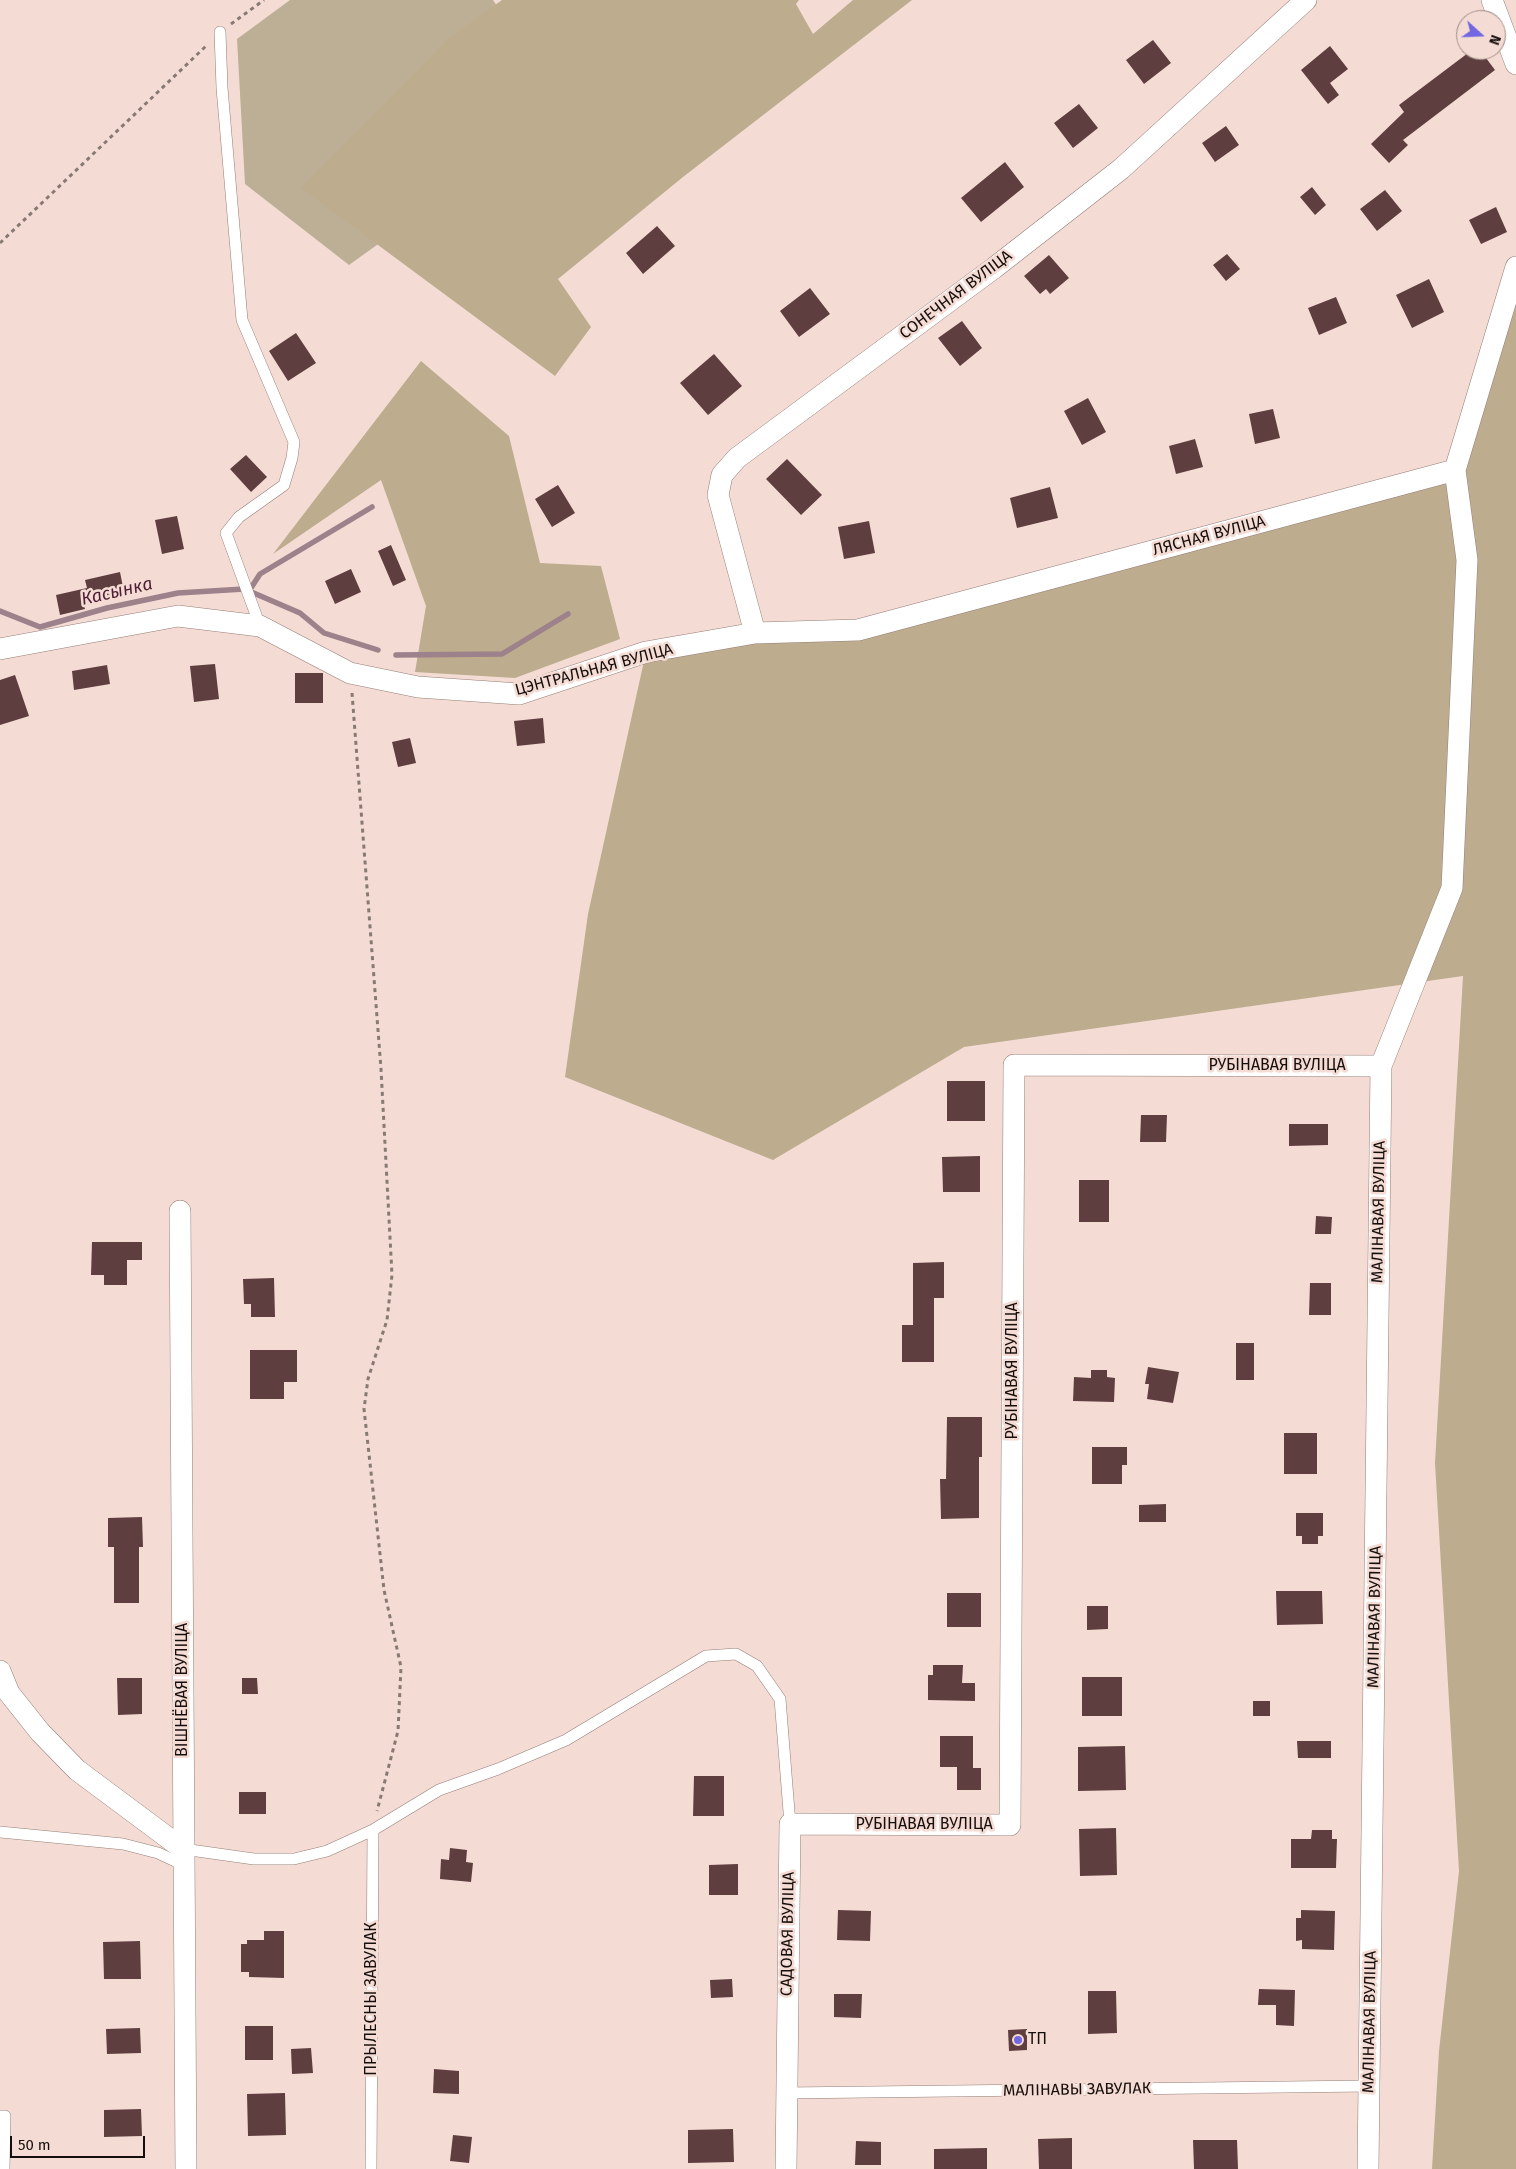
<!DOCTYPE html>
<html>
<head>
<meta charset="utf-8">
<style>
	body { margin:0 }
	#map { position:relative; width:1516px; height:2169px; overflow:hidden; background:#f4dcd4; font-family:"Fira Sans",sans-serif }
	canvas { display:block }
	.north { position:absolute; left:1456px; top:10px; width:50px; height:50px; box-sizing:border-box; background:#f4dcd4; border:1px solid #9b8a84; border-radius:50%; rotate:110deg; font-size:14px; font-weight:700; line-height:20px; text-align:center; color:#160e0c }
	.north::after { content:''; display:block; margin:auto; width:18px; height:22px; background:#7366e1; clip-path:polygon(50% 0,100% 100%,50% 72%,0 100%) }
	.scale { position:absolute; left:10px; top:2136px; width:135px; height:22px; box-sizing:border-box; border:2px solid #160e0c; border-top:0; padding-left:6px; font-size:15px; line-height:18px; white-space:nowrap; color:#160e0c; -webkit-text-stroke:4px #f4dcd4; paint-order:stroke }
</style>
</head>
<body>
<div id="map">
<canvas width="1516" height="2169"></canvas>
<div class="north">N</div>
<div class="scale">50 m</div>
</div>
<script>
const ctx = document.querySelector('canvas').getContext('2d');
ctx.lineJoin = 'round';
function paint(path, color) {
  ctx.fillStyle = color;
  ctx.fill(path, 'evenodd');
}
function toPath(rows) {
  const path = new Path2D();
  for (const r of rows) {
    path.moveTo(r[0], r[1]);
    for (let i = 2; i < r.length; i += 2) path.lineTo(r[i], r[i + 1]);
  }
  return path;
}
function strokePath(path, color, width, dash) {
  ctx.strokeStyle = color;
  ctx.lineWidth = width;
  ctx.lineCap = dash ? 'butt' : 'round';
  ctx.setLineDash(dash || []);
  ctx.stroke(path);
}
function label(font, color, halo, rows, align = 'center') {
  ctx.font = font + ' "Fira Sans",sans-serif';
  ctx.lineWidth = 5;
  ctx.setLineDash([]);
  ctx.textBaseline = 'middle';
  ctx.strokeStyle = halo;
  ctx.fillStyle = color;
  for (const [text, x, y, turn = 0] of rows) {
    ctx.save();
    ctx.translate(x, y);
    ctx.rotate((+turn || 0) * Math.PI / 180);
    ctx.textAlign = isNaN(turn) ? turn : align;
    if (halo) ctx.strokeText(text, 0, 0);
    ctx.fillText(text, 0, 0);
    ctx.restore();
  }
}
paint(toPath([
	[290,0,493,0,566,109,349,265,245,184,237,39]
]), '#bdaf96');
paint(toPath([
	[502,0,799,0,796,4,813,34,853,0,912,0,683,177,558,279,591,327,555,376,301,188,448,39],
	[1516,267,1516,2169,1432,2169,1439,2051,1459,1871,1435,1463,1463,976,964,1047,773,1160,565,1077,588,914,646,652,858,630,1455,470],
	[421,361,509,436,540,563,601,566,620,639,515,678,415,672,426,606,381,480,273,554]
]), '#bdac8e');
strokePath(toPath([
	[372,507,260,574,249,591,300,613,324,633,378,650],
	[0,611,40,627,107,608,178,593,244,589],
	[396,655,502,654,568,614]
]), '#9d818b', 5.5);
paint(toPath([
	[1153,40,1171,63,1144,84,1126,60],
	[1330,46,1348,69,1330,83,1339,95,1328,104,1301,70],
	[1472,50,1480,50,1495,70,1403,140,1408,145,1389,163,1371,144,1404,112,1399,105],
	[1079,104,1098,128,1073,148,1054,123],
	[1226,126,1239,145,1215,162,1202,143],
	[1005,162,1024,187,981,222,961,198],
	[1312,187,1326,205,1315,215,1300,197],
	[1385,190,1402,211,1377,231,1360,209],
	[1496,207,1507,232,1481,244,1469,220],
	[657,226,675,246,643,274,626,253],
	[1227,254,1240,269,1226,281,1213,265],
	[1049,255,1069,278,1050,294,1046,289,1040,294,1024,276],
	[1429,279,1444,312,1412,328,1396,295],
	[810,288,830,314,799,337,780,311],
	[1336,297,1347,323,1319,335,1308,308],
	[962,321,982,348,960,366,938,338],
	[296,333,316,363,288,381,269,351],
	[714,354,742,386,708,415,680,383],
	[1088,398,1106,432,1082,445,1064,411],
	[1273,409,1280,438,1255,444,1249,414],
	[1195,439,1203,467,1176,474,1169,446],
	[246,455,267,477,251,492,230,469],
	[787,459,822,495,801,515,766,479],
	[558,485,575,513,552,527,535,499],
	[1050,487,1058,518,1017,528,1010,498],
	[177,516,184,549,162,554,155,520],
	[869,521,875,553,844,559,838,527],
	[391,545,406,580,393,586,378,551],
	[351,569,361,592,335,604,325,581],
	[120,572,125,597,84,605,85,609,60,615,56,595,87,588,85,580],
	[215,664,219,699,194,702,190,666],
	[107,665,110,684,74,690,72,671],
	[295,673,323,673,323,703,295,703],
	[15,675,29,716,0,725,0,680],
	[543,718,545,743,517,746,514,721],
	[410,738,416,763,398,767,392,742],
	[947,1081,985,1081,985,1121,947,1121],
	[1141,1115,1167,1115,1166,1142,1140,1142],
	[1289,1124,1328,1124,1328,1145,1289,1146],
	[980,1156,980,1192,943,1192,942,1157],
	[1079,1180,1109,1180,1109,1222,1079,1222],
	[1316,1216,1332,1217,1331,1234,1315,1234],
	[92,1242,142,1242,142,1260,127,1260,127,1285,104,1285,104,1275,91,1275],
	[944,1262,944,1298,934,1298,934,1362,902,1362,902,1325,913,1325,913,1263],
	[274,1278,275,1317,251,1317,251,1304,244,1304,243,1279],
	[1310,1283,1331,1283,1331,1315,1309,1315],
	[1236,1343,1254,1343,1254,1380,1236,1380],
	[250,1350,297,1350,297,1382,284,1382,284,1399,250,1399],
	[1148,1367,1179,1372,1173,1403,1147,1399,1149,1384,1145,1384],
	[1091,1370,1107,1370,1107,1377,1115,1378,1114,1402,1073,1401,1074,1377,1091,1378],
	[947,1417,982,1417,982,1457,979,1457,979,1518,941,1519,940,1479,946,1479],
	[1284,1433,1317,1433,1317,1474,1284,1474],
	[1092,1447,1127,1447,1127,1465,1122,1465,1122,1484,1092,1484],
	[1166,1504,1166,1522,1139,1522,1139,1505],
	[1296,1513,1323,1513,1323,1536,1318,1536,1318,1544,1302,1544,1302,1536,1296,1536],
	[142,1517,143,1547,139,1547,139,1603,114,1603,114,1547,108,1547,108,1518],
	[1276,1591,1322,1591,1323,1624,1277,1625],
	[947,1593,981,1593,981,1627,947,1627],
	[1087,1606,1108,1606,1108,1629,1087,1630],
	[933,1665,963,1665,962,1683,975,1683,975,1701,928,1700,928,1675,933,1675],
	[1082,1677,1122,1677,1122,1716,1082,1716],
	[117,1678,142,1678,142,1714,118,1715],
	[242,1678,257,1678,258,1694,242,1694],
	[1253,1701,1270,1701,1270,1716,1253,1716],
	[940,1736,973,1736,973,1768,981,1768,981,1790,957,1790,957,1767,940,1767],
	[1297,1741,1331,1741,1331,1758,1298,1758],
	[1125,1746,1126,1790,1078,1791,1078,1747],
	[694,1776,724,1776,724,1816,693,1816],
	[239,1792,266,1792,266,1814,239,1814],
	[1116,1828,1117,1875,1080,1876,1079,1829],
	[1312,1830,1332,1830,1332,1839,1337,1839,1336,1868,1291,1868,1291,1839,1311,1839],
	[450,1848,467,1850,466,1862,473,1863,471,1882,440,1879,441,1859,449,1860],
	[738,1864,738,1895,709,1895,709,1865],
	[838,1910,871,1911,870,1941,837,1940],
	[1301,1910,1335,1911,1334,1950,1302,1949,1302,1940,1296,1941,1296,1918,1301,1918],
	[264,1931,284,1931,284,1978,249,1977,249,1972,241,1972,241,1944,247,1944,247,1940,264,1940],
	[140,1941,141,1979,104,1979,103,1942],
	[732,1979,733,1997,711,1998,710,1980],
	[1259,1989,1295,1990,1294,2026,1276,2025,1276,2005,1258,2005],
	[1088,1991,1116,1991,1117,2033,1088,2034],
	[834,1994,862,1994,861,2018,834,2017],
	[245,2026,273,2026,273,2060,245,2060],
	[140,2028,141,2053,107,2054,106,2029],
	[1027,2029,1027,2050,1009,2051,1008,2030],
	[311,2048,313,2073,292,2074,291,2049],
	[434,2069,459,2071,459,2094,433,2093],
	[285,2093,286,2135,248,2136,247,2094],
	[141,2109,142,2136,104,2137,104,2110],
	[733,2129,734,2162,688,2163,688,2130],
	[453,2135,472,2137,469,2163,450,2161],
	[1072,2138,1072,2169,1039,2169,1038,2139],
	[1193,2140,1237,2140,1238,2169,1194,2169],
	[856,2141,881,2142,881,2165,855,2165],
	[987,2148,987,2169,934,2169,934,2149]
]), '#5f3e40');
const service = toPath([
	[220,32,222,88,242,320,294,442,292,458,284,485,239,517,226,533,260,626],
	[0,1832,123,1844,158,1853,184,1865],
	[183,1849,254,1859,294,1859,327,1851,373,1830,439,1790,498,1769,566,1740,706,1656,736,1654,757,1666,780,1699,790,1824],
	[786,2093,1369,2086],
	[0,2116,5,2116,4,2169],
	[371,2169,373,1830]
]);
const minor = toPath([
	[1492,0,1516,64],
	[755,633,718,495,722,475,737,458,994,268,1121,169,1306,0],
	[0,649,178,616,260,626,350,673,418,687,519,694,646,652,755,633,858,630,1455,470,1516,267],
	[180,1211,186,2169],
	[0,1671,9,1693,40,1732,77,1770,183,1849],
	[786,2169,790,1824,1010,1825,1014,1065,1381,1066],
	[1368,2169,1381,1066,1452,888,1467,560,1455,470]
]);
strokePath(service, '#947e77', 12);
strokePath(minor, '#947e77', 22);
strokePath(toPath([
	[231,24,264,0],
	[0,243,206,46],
	[352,693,381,1069,392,1275,387,1320,368,1379,364,1409,384,1590,401,1667,398,1731,377,1811]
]), '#897974', 3, [4, 4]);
strokePath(service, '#fff', 11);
strokePath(minor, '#fff', 21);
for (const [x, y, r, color] of [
	[1018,2040,5,"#7366e1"]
]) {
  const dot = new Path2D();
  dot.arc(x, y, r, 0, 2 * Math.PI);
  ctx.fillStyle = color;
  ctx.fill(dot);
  strokePath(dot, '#f4dcd4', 2);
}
label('16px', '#160e0c', '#f4dcd4', [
	["СОНЕЧНАЯ ВУЛІЦА",956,295,-37],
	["ЛЯСНАЯ ВУЛІЦА",1209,536,-15],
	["ЦЭНТРАЛЬНАЯ ВУЛІЦА",594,670,-15],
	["РУБІНАВАЯ ВУЛІЦА",1277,1066],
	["МАЛІНАВАЯ ВУЛІЦА",1379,1212,-89],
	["РУБІНАВАЯ ВУЛІЦА",1013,1371,-90],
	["МАЛІНАВАЯ ВУЛІЦА",1375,1617,-89],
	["ВІШНЁВАЯ ВУЛІЦА",183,1690,-90],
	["РУБІНАВАЯ ВУЛІЦА",924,1825],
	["САДОВАЯ ВУЛІЦА",788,1934,-89],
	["ПРЫЛЕСНЫ ЗАВУЛАК",372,1999,-90],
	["МАЛІНАВАЯ ВУЛІЦА",1370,2022,-89],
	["МАЛІНАВЫ ЗАВУЛАК",1077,2090,-1]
]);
label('16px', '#160e0c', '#f4dcd4', [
	["ТП",1028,2040]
], 'left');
label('italic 18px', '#4e1f36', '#f4dcd4', [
	["Касынка",117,592,-13]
]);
</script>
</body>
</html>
